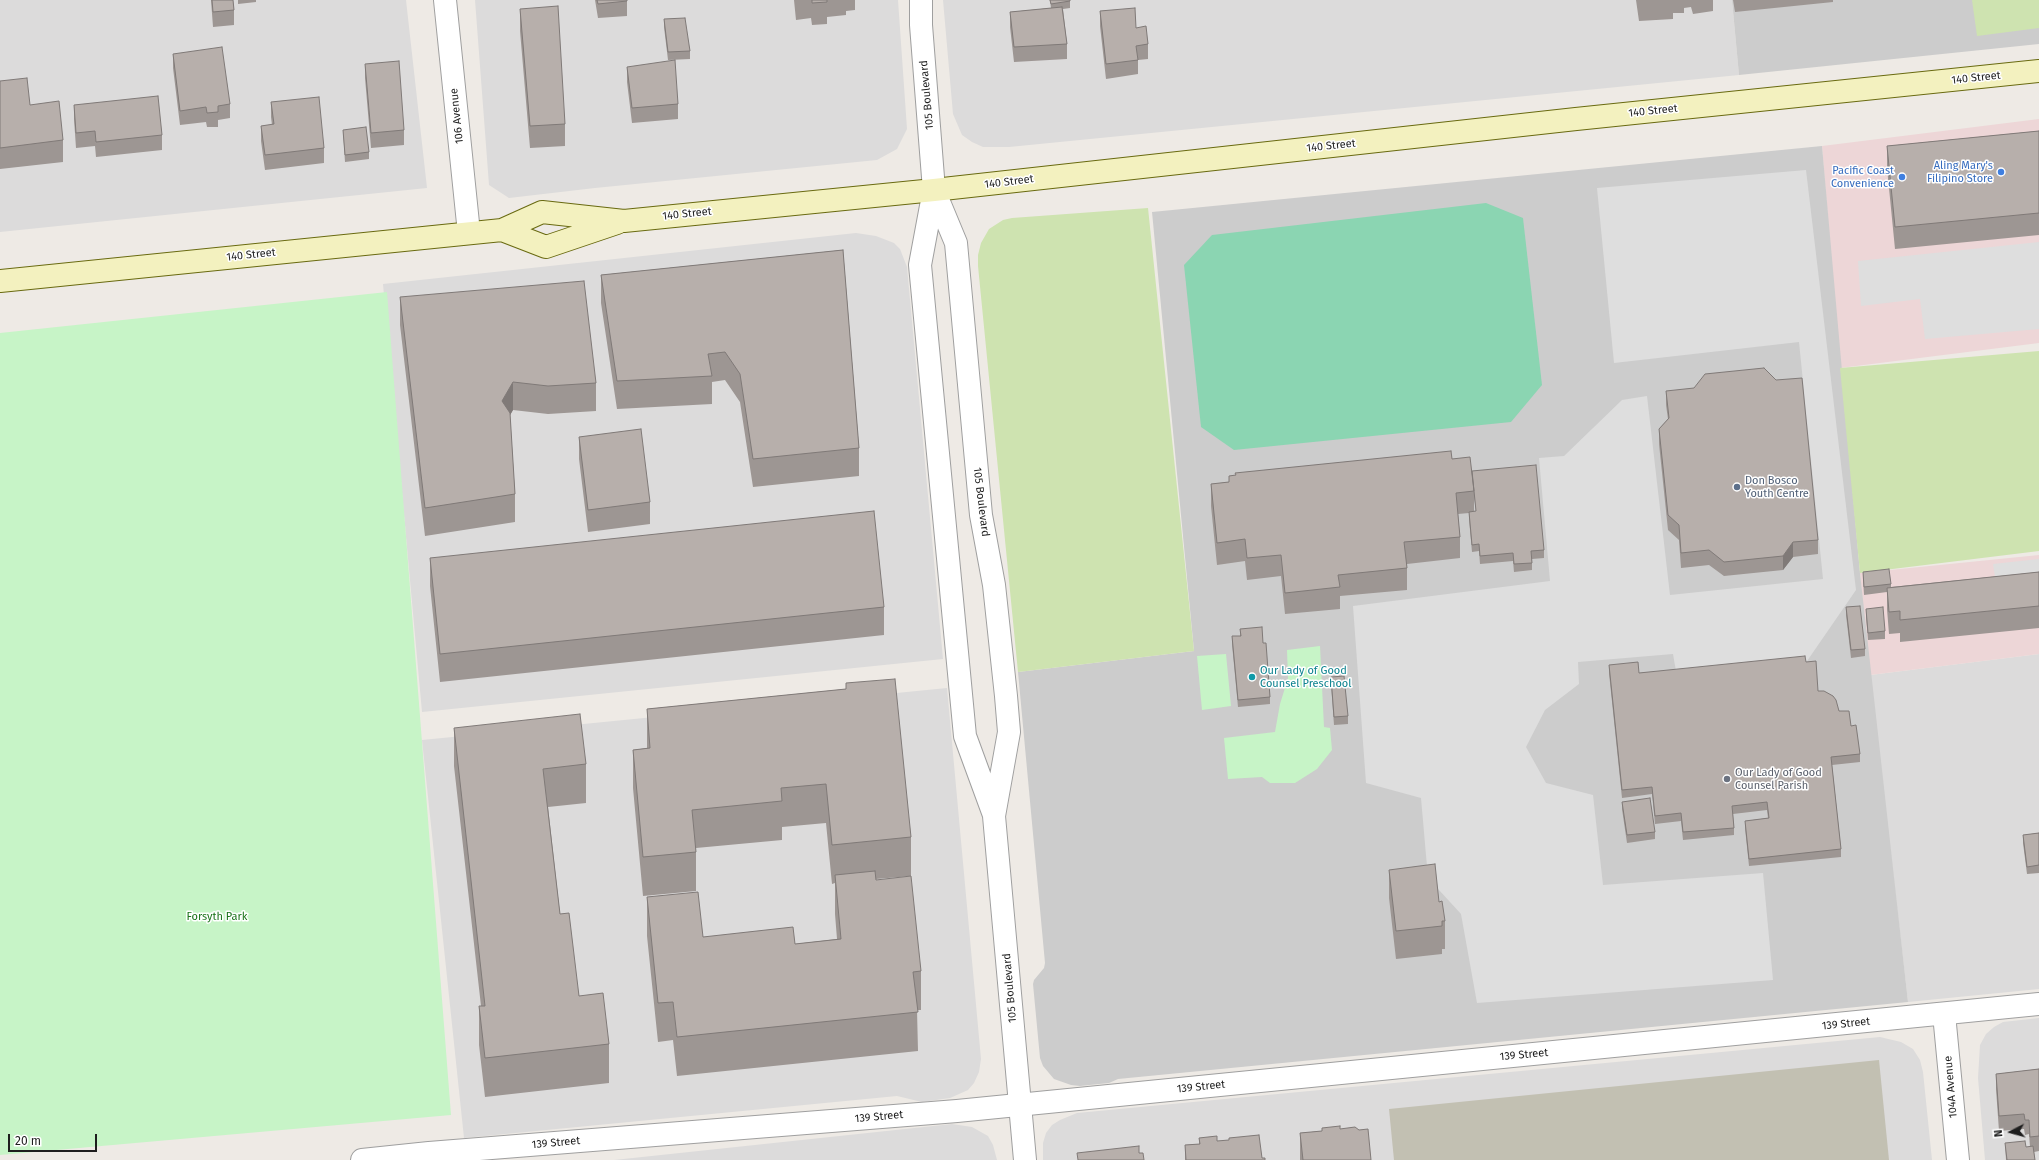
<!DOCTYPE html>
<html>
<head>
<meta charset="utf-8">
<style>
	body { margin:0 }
	#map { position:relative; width:2039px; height:1160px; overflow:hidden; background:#eeeae5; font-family:"Fira Sans",sans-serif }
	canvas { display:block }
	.north { position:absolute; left:1991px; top:1112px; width:40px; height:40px; -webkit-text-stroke:3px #fff; paint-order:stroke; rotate:264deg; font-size:11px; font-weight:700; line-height:16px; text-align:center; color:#1e1e1e }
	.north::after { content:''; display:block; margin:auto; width:14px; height:18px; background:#1e1e1e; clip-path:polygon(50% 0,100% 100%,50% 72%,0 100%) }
	.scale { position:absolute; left:8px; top:1134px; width:89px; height:18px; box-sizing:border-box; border:2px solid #1e1e1e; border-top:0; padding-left:5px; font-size:12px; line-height:14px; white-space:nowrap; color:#1e1e1e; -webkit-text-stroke:3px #fff; paint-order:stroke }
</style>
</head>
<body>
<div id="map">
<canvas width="2039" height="1160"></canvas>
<div class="north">N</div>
<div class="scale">20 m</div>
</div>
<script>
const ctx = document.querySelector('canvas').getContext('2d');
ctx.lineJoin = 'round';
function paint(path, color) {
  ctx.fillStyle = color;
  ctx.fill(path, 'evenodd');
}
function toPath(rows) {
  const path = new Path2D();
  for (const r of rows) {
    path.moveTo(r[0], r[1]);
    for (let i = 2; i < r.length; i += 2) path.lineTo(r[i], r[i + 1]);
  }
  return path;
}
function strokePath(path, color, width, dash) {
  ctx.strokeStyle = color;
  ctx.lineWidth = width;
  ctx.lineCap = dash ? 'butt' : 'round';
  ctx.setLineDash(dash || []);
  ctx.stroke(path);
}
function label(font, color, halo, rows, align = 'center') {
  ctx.font = font + ' "Fira Sans",sans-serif';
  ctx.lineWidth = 3;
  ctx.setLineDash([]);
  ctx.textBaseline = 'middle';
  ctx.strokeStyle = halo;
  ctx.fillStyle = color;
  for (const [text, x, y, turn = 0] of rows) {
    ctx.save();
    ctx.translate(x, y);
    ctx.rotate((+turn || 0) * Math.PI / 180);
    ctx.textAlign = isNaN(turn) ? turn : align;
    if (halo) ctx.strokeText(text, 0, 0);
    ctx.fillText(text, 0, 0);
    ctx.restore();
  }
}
paint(toPath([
	[0,0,406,0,427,188,0,232],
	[475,0,898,0,907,129,897,149,877,160,595,188,509,198,489,185],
	[943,0,1732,0,1739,75,1009,147,983,147,972,142,962,135,953,114],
	[856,233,876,236,894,243,900,249,907,267,943,659,422,712,383,284],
	[2039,654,2039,989,1908,1002,1870,675],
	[947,688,981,1059,979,1072,974,1083,968,1090,950,1098,922,1102,897,1096,464,1138,422,740],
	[2039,1018,2039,1160,1985,1160,1978,1078,1980,1045,1986,1034,1994,1027,2003,1022],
	[1880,1037,1901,1042,1913,1049,1920,1060,1923,1072,1932,1160,1043,1160,1043,1143,1046,1133,1052,1125,1060,1120,1077,1113],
	[952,1124,972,1127,988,1136,993,1145,997,1160,614,1160]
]), '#dcdbdb');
paint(toPath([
	[2039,119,2039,343,1840,368,1822,146],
	[2039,555,2039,654,1870,675,1860,573]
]), '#edd6d7');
paint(toPath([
	[1732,0,2039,0,2039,44,1739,75],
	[1822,146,1860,573,1908,1002,1118,1079,1109,1083,1080,1086,1071,1085,1054,1079,1043,1066,1040,1058,1033,984,1034,980,1044,968,1045,963,1018,672,1194,651,1152,212]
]), '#ccc');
paint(toPath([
	[1879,1060,1889,1160,1394,1160,1389,1109]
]), '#c2c0b2');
paint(toPath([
	[1972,0,2039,0,2039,28,1977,36],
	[1148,208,1194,651,1018,672,978,266,978,255,981,243,989,229,1003,220,1012,218],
	[2039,351,2039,551,1860,573,1840,368]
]), '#cee3b0');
paint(toPath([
	[387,292,451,1115,0,1155,0,333],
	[1320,646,1324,727,1330,728,1332,750,1317,769,1295,783,1270,783,1262,777,1228,779,1224,738,1275,732,1280,704,1288,678,1287,650],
	[1226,654,1231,706,1202,710,1197,656]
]), '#c7f4c7');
paint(toPath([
	[1486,203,1523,218,1542,385,1511,422,1234,450,1201,427,1184,265,1212,235]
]), '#8bd5b2');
paint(toPath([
	[1806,170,1856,590,1805,664,1677,677,1673,654,1578,662,1579,684,1545,710,1526,747,1546,783,1593,795,1603,885,1763,873,1773,980,1477,1003,1461,914,1428,878,1421,798,1366,783,1353,606,1550,581,1539,458,1564,456,1622,400,1647,396,1670,595,1823,579,1799,342,1614,363,1597,188],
	[2039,242,2039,329,1925,339,1920,299,1861,306,1858,261],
	[2039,559,2039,591,1995,577,1993,564]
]), '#dedede');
const minor = toPath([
	[445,0,469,233],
	[1944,1014,1958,1160],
	[362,1160,429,1153,957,1111,2039,1004]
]);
const tertiary = toPath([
	[921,0,921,25,934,190,920,265,965,736,994,815],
	[934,190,956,243,981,515,994,585,1006,696,1009,732,994,816,1025,1160]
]);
const secondary = toPath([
	[502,230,546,247,617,223],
	[0,281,502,230,542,212,624,221,934,190,1576,119,2039,71]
]);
strokePath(minor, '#9f9f9f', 24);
strokePath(tertiary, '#9f9f9f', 24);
strokePath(secondary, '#696a10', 24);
strokePath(minor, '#fff', 22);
strokePath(tertiary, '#fff', 22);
strokePath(secondary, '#f3f1bf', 22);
paint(toPath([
	[211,0,233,0,234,10,234,25,213,27],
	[238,0,256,0,256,2,238,4],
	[595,0,627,0,627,16,598,18],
	[794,0,855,0,855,10,846,11,846,15,827,17,827,24,812,25,811,18,796,20],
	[1050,0,1070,0,1070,8,1063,9,1067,44,1067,59,1014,62,1010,27,1010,12,1051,8],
	[1636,0,1713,0,1713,11,1693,14,1691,7,1684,8,1684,13,1673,13,1673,19,1639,21],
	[1733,0,1833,0,1833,2,1735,12],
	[520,9,565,124,565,146,530,148,520,31],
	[1100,11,1136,28,1148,44,1148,59,1138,60,1138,74,1106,79,1100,26],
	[664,19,690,51,690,59,668,60,664,27],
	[173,54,230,104,230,118,218,120,218,127,207,127,206,122,180,125,173,68],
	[365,64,404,130,404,145,371,148,365,78],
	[627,67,678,104,678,119,632,123,627,82],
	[0,81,30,105,63,140,63,162,0,169],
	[271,102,324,148,324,163,265,170,261,141,261,126,272,125,271,117],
	[74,105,162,135,162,150,96,157,95,146,76,148,74,119],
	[343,130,369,152,369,159,345,162],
	[2039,131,2039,235,1895,249,1887,168,1887,146],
	[843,250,859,448,859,476,753,487,740,402,725,380,712,382,712,404,617,409,601,303,601,275],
	[400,297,596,383,596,411,548,414,513,410,510,415,515,494,515,522,425,536,400,325],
	[1666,391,1818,540,1818,554,1793,557,1783,570,1724,576,1709,565,1681,568,1679,540,1668,530,1659,444,1659,429,1668,419,1666,405],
	[579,437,650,502,650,524,588,532,579,459],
	[1452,459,1472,471,1544,550,1544,558,1532,559,1532,570,1514,572,1513,561,1480,564,1479,551,1472,552,1469,519,1469,513,1458,514,1460,537,1460,558,1407,564,1407,590,1340,596,1340,609,1285,614,1281,576,1247,580,1245,561,1217,565,1211,506,1211,484,1229,482,1229,476],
	[1474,497,1476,511,1474,511],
	[430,558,884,607,884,635,440,682,430,586],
	[1863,572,1891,584,1891,587,2039,572,2039,628,1900,642,1900,633,1889,634,1887,609,1887,592,1864,595,1863,579],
	[1846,607,1865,649,1865,656,1851,658,1846,615],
	[1866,609,1885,631,1885,639,1868,640,1866,617],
	[1240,629,1263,643,1270,697,1270,704,1238,707,1232,644,1232,636,1240,636],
	[1806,662,1818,691,1839,711,1851,726,1860,754,1860,762,1832,765,1841,849,1841,857,1749,866,1745,828,1745,821,1768,818,1767,810,1733,814,1734,828,1734,835,1683,840,1681,821,1655,824,1652,794,1622,798,1609,673,1609,665,1639,673],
	[1331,677,1348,716,1348,724,1334,725,1331,684],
	[846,683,911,837,911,876,876,879,921,971,921,1010,917,1010,918,1051,677,1076,673,1040,658,1042,647,936,647,897,703,937,795,944,837,939,835,914,835,883,832,884,826,823,782,827,782,840,696,848,696,891,643,896,633,788,633,750,647,748,647,709,846,689],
	[454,728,586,764,586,803,548,807,560,914,579,996,609,1044,609,1083,485,1097,479,1045,479,1006,481,1006,454,766],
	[1622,802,1655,832,1655,839,1627,843,1622,809],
	[2039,833,2039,873,2027,874,2023,843,2023,835],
	[1389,870,1439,902,1445,921,1445,949,1442,949,1442,954,1396,959,1389,898],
	[2039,1069,2039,1151,2034,1152,2035,1160,2006,1160,2005,1143,2026,1147,2030,1147,2029,1134,2025,1135,2024,1129,1999,1131,1996,1089,1996,1074],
	[1322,1128,1340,1129,1371,1160,1300,1160,1300,1133,1322,1131],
	[1199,1138,1217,1141,1265,1160,1185,1160,1185,1145,1199,1144]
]), '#9d9693');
paint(toPath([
	[513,382,513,410,502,429,502,401],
	[1793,542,1793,557,1783,570,1783,556]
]), '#807a78');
const building = toPath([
	[212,0,233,0,234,10,213,12,212,0],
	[597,0,627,0,627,1,598,4,597,0],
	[812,0,827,0,827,2,812,3,812,0],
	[1050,0,1070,0,1070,1,1051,4,1050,0],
	[558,6,565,124,530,126,520,9,558,6],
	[1062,7,1067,44,1014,47,1010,12,1062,7],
	[1135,8,1136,28,1146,26,1148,44,1136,46,1138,60,1106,64,1100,11,1135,8],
	[685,18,690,51,668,52,664,19,685,18],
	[222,47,230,104,218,106,218,112,207,113,206,107,180,111,173,54,222,47],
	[675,60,678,104,632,108,627,67,675,60],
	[399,61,404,130,371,133,365,64,399,61],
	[27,78,30,105,59,101,63,140,0,148,0,81,27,78],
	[158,96,162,135,96,142,95,131,76,133,74,105,158,96],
	[319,97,324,148,265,155,261,126,274,124,271,102,319,97],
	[366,127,369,152,345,155,343,130,366,127],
	[2039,131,2039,213,1895,227,1887,146,2039,131],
	[843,250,859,448,753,459,740,374,725,352,708,354,712,376,617,381,601,275,843,250],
	[584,281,596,383,548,386,513,382,502,401,510,413,515,494,425,508,400,297,584,281],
	[1764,368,1776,380,1802,378,1818,540,1793,542,1783,556,1724,562,1709,550,1681,553,1679,525,1668,515,1659,429,1669,418,1666,391,1694,388,1705,374,1764,368],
	[641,429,650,502,588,510,579,437,641,429],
	[1451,451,1452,459,1470,457,1474,491,1456,493,1460,537,1404,542,1407,568,1338,575,1340,587,1285,593,1281,555,1247,558,1245,539,1217,543,1211,484,1229,482,1229,476,1236,475,1235,473,1451,451],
	[1536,465,1544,550,1531,551,1532,563,1514,564,1513,553,1480,556,1479,544,1472,545,1469,512,1476,511,1472,471,1536,465],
	[874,511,884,607,440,654,430,558,874,511],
	[1889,569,1891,584,1864,587,1863,572,1889,569],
	[2039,572,2039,606,1900,620,1900,611,1889,612,1887,588,2039,572],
	[1860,606,1865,649,1851,650,1846,607,1860,606],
	[1883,607,1885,631,1868,633,1866,609,1883,607],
	[1262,627,1263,643,1266,643,1270,697,1238,700,1232,636,1241,636,1240,629,1262,627],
	[1805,656,1806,662,1816,661,1818,691,1824,691,1833,696,1836,700,1839,711,1849,711,1851,726,1856,725,1860,754,1831,757,1841,849,1749,859,1745,821,1769,818,1767,802,1732,806,1734,828,1683,832,1681,813,1655,816,1652,787,1622,790,1609,665,1638,662,1639,673,1805,656],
	[1344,676,1348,716,1334,717,1331,677,1344,676],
	[895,679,911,837,832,845,826,784,781,788,782,801,692,810,696,852,643,857,633,750,650,748,647,709,846,689,846,683,895,679],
	[580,714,586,764,543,769,560,914,569,913,579,996,603,993,609,1044,485,1058,479,1006,485,1006,454,728,580,714],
	[1650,798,1655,832,1627,835,1622,802,1650,798],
	[2039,833,2039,865,2027,867,2023,835,2039,833],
	[1435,864,1439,902,1442,901,1445,921,1442,921,1442,926,1396,931,1389,870,1435,864],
	[875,871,876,880,911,876,921,971,913,972,918,1012,677,1037,673,1002,658,1003,647,897,698,892,703,937,793,927,795,944,841,939,835,875,875,871],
	[2039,1069,2039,1136,2030,1137,2029,1120,2025,1120,2024,1114,1999,1116,1996,1074,2039,1069],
	[1340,1126,1340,1129,1355,1127,1359,1130,1368,1129,1371,1160,1303,1160,1300,1133,1322,1131,1322,1128,1340,1126],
	[1259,1135,1262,1158,1265,1158,1265,1160,1186,1160,1185,1145,1200,1144,1199,1138,1217,1136,1217,1141,1229,1140,1229,1138,1259,1135],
	[2025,1141,2026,1147,2033,1146,2035,1160,2007,1160,2005,1143,2025,1141],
	[1139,1146,1139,1153,1143,1153,1144,1160,1078,1160,1077,1153,1139,1146]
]);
paint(building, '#b7afab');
strokePath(building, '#807a78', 1);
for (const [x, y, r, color] of [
	[2001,172,4,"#3f7fe0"],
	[1902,177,4,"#3f7fe0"],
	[1737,487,4,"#5c6f8a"],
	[1252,677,4,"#0f9aa8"],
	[1727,779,4,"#6b7280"]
]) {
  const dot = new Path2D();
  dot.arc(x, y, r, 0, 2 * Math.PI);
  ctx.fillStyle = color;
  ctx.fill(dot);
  strokePath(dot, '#fff', 1.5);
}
label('11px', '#1e1e1e', '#fff', [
	["140 Street",1976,78,-6],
	["105 Boulevard",927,95,-95],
	["140 Street",1653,111,-6],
	["106 Avenue",457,116,-96],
	["140 Street",1331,146,-6],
	["140 Street",1009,182,-7],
	["140 Street",687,214,-6],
	["140 Street",251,255,-6],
	["105 Boulevard",981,502,83],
	["105 Boulevard",1010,988,-95],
	["139 Street",1846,1024,-6],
	["139 Street",1524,1055,-5],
	["139 Street",1201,1087,-6],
	["104A Avenue",1951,1087,-95],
	["139 Street",879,1117,-5],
	["139 Street",556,1143,-5]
]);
label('11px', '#366cbe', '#fff', [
	["Aling Mary's",1993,166],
	["Filipino Store",1993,179],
	["Pacific Coast",1894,171],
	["Convenience",1894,184]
], 'right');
label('11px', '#4e5e75', '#fff', [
	["Don Bosco",1745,481],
	["Youth Centre",1745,494]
], 'left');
label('11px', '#0d838f', '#fff', [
	["Our Lady of Good",1260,671],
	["Counsel Preschool",1260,684]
], 'left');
label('11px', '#5b616d', '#fff', [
	["Our Lady of Good",1735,773],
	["Counsel Parish",1735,786]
], 'left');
label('11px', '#187217', '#fff', [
	["Forsyth Park",217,917]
]);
</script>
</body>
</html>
